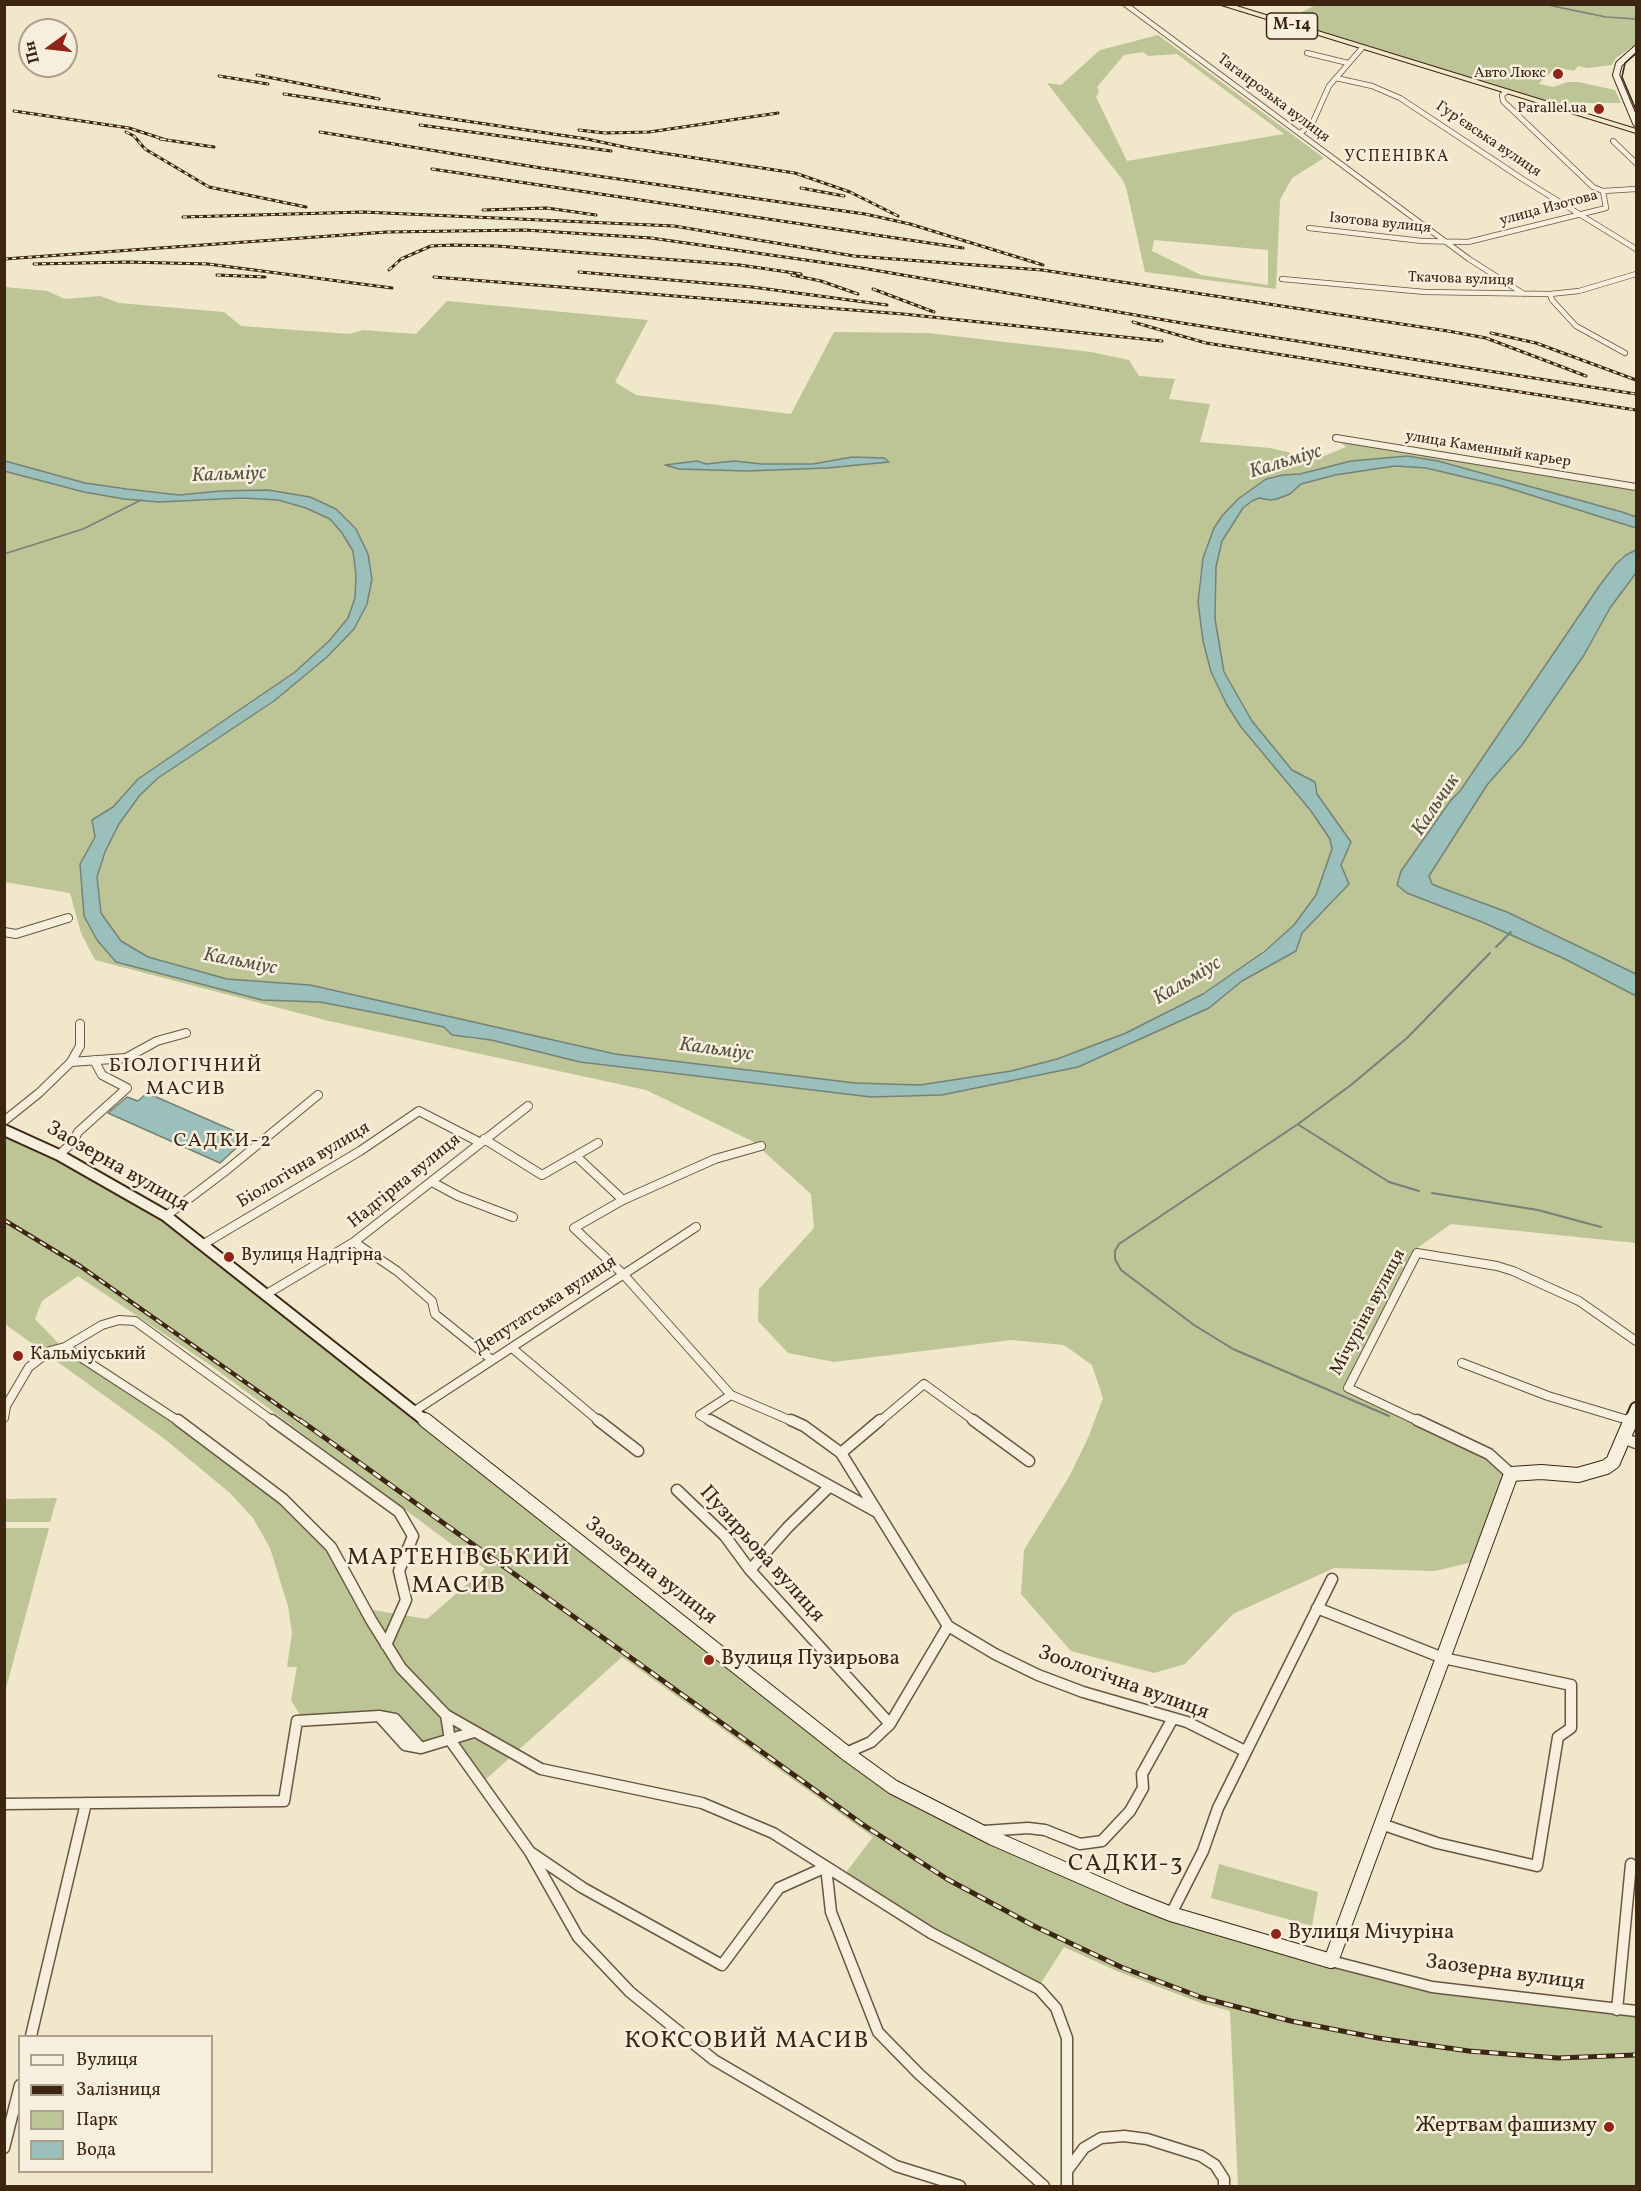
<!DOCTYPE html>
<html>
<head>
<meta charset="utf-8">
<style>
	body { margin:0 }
	#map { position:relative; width:1641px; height:2191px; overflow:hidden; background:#f1e7cb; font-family:Vollkorn,serif }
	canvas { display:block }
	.frame { position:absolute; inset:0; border:6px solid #3c2612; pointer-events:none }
	.legend { position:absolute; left:18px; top:2035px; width:195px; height:138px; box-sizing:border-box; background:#f6efdd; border:2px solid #ac9f8c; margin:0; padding:8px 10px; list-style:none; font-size:18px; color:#3c2612 }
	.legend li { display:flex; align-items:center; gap:12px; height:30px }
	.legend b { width:30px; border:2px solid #ac9f8c }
	.north { position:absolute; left:18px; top:18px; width:60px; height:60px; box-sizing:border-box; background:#f6efdd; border:2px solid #ac9f8c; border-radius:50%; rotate:255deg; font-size:16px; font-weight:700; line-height:24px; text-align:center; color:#3c2612 }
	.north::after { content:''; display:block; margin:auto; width:21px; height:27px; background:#8f2418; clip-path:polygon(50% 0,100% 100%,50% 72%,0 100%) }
</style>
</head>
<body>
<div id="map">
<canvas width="1641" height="2191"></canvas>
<div class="frame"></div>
<ul class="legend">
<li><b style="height:8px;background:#f6efdd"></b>Вулиця</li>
<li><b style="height:8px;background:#3c2612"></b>Залізниця</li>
<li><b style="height:16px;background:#bdc495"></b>Парк</li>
<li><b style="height:16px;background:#9bbfba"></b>Вода</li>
</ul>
<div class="north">Пн</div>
</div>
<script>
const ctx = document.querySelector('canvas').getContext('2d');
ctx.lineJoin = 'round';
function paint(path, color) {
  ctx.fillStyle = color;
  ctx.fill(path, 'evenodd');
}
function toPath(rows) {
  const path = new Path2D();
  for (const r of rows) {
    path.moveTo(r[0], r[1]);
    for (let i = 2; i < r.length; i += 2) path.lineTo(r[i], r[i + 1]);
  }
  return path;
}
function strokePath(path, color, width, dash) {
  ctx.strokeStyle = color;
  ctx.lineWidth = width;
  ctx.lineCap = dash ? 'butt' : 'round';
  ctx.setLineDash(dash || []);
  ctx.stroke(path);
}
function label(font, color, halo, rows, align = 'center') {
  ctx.font = font + ' Vollkorn,serif';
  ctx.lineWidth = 5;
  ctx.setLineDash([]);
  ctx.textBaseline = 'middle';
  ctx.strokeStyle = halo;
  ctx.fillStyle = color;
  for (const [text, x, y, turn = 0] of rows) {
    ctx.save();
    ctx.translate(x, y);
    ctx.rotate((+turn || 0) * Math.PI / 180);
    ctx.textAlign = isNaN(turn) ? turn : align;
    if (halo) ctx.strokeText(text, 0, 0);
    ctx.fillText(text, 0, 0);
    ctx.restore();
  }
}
paint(toPath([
	[1316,5,1636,5,1636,44,1616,58,1612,65,1587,68,1578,66,1574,71,1555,67,1547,77,1544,77,1539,84,1553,87,1568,82,1578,82,1615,90,1621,103,1577,103,1567,108,1281,22],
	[1158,35,1324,158,1292,178,1280,200,1276,289,1145,272,1126,187,1122,179,1047,83,1061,85,1100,50],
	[1143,52,1148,56,1177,54,1284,134,1127,161,1096,97,1099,91,1097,87,1124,55],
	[1154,240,1268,250,1268,285,1201,275,1152,251],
	[5,287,47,291,65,299,100,296,119,303,224,312,241,326,350,334,363,330,416,334,447,301,648,320,615,382,636,395,791,414,834,332,928,333,1091,352,1129,360,1139,376,1175,379,1169,399,1210,404,1200,442,1270,448,1317,459,1346,447,1331,435,1636,486,1636,517,1438,461,1407,456,1351,461,1300,474,1283,475,1238,499,1214,528,1207,545,1200,575,1198,602,1203,641,1211,672,1227,705,1241,727,1311,811,1330,839,1332,849,1316,895,1294,925,1242,969,1169,1014,1126,1033,1057,1059,1011,1071,920,1085,855,1083,615,1054,310,985,227,979,148,957,121,941,101,914,97,877,105,852,119,824,140,795,158,778,274,701,327,657,354,629,367,604,356,529,268,490,220,491,179,495,85,483,5,461],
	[1395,466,1426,468,1502,486,1636,528,1636,550,1626,555,1616,564,1600,585,1460,791,1451,800,1401,871,1397,884,1407,893,1482,922,1565,959,1636,996,1636,1243,1451,1224,1413,1251,1343,1389,1487,1456,1506,1474,1473,1562,1435,1571,1334,1568,1233,1614,1185,1664,1154,1673,1071,1651,1021,1594,1024,1550,1069,1477,1088,1438,1103,1398,1092,1365,1064,1345,1011,1340,834,1362,788,1353,758,1321,759,1289,814,1228,811,1194,752,1141,646,1090,329,1021,95,960,81,933,70,893,5,882,5,471,84,492,199,501,242,498,278,500,306,508,330,519,342,533,353,551,356,575,355,598,348,618,329,641,295,672,138,779,113,807,92,820,95,837,80,864,97,940,262,1000,320,1002,444,1027,472,1039,491,1040,580,1062,657,1072,871,1097,1078,1067,1209,1008,1242,981,1296,951,1301,933,1349,884,1341,865,1350,842,1317,794,1315,782,1292,771,1252,721,1224,673,1215,619,1216,567,1222,541,1243,508,1252,501,1259,498,1270,500,1295,490,1301,484,1335,475],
	[1636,573,1636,974,1507,912,1439,887,1432,884,1429,876,1487,785,1522,745,1584,655,1610,608],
	[4,1130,166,1216,894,1787,1128,1897,1432,1987,1636,2011,1636,2186,1238,2186,1230,2011,1201,2003,1119,1972,1064,1947,1039,1986,934,1932,844,1875,873,1837,622,1657,484,1781,453,1737,424,1745,398,1716,301,1717,291,1700,297,1667,287,1667,292,1633,288,1606,270,1548,253,1518,230,1493,166,1440,5,1324],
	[78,1276,213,1367,485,1569,427,1619,361,1608,329,1548,281,1500,160,1411,62,1347,35,1319,42,1301],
	[57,1498,50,1522,5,1522,5,1499],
	[5,1528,49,1528,5,1692,4,1528],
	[1219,1864,1318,1892,1312,1926,1211,1898]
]), '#bdc495');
const water = toPath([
	[1407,456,1438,461,1622,512,1636,517,1636,528,1502,486,1426,468,1395,466,1335,475,1301,484,1290,494,1277,499,1270,500,1259,498,1252,501,1243,508,1222,541,1216,567,1215,619,1224,672,1252,721,1292,770,1315,782,1317,794,1351,842,1341,865,1349,884,1302,933,1296,951,1242,981,1209,1008,1078,1067,942,1095,871,1097,580,1062,491,1040,452,1035,444,1027,382,1014,320,1002,262,1000,116,962,97,940,84,916,80,864,95,837,92,820,113,807,138,779,295,672,329,641,348,618,355,598,356,575,353,551,342,533,330,519,306,508,278,500,242,498,159,502,124,499,84,492,4,471,5,461,85,483,127,489,179,495,220,491,268,490,310,497,336,509,356,529,368,554,372,579,367,604,354,629,327,657,274,701,158,778,140,795,119,824,105,852,97,877,101,913,121,941,148,957,227,979,310,985,615,1054,855,1083,920,1085,1011,1071,1057,1059,1126,1033,1203,994,1265,951,1294,925,1316,895,1332,849,1330,839,1311,811,1241,727,1227,705,1211,672,1203,641,1198,602,1203,558,1214,528,1222,516,1238,499,1266,479,1283,475,1300,474,1351,461,1407,456],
	[852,457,884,458,889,462,827,468,747,471,679,469,665,465,697,461,706,464,734,461,762,464,813,464,852,457],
	[1636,550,1636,573,1610,608,1584,655,1522,745,1487,785,1429,876,1432,884,1439,887,1507,912,1636,974,1636,996,1565,959,1482,922,1407,893,1397,885,1401,871,1451,800,1460,791,1600,585,1616,564,1626,555,1636,550],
	[147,1093,248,1137,220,1163,108,1113,127,1097,138,1101,147,1093]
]);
paint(water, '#9bbfba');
strokePath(water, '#758277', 1.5);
strokePath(toPath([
	[1543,4,1606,17,1636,19],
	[4,554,83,529,141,500]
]), '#758277', 1.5);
strokePath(toPath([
	[1496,947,1511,932],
	[1299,1125,1389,1182,1419,1191],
	[1432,1193,1538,1210,1601,1227],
	[1389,1416,1233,1349,1194,1325,1121,1270,1115,1259,1115,1251,1119,1244,1298,1124,1351,1085,1407,1038,1490,953]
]), '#758277', 2);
const streetFar3 = toPath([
	[1125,4,1469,259,1524,294],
	[1307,53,1348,63],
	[1336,78,1372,86,1400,98,1524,180,1636,249],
	[1506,92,1502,95,1503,101,1593,187,1603,191,1636,189],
	[1300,133,1312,124,1329,86,1362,48],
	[1613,141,1636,163],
	[1309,228,1422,241,1468,242,1606,208,1603,191],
	[1282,279,1425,292,1550,294,1579,291,1636,274],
	[1550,294,1552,300,1576,326,1625,353]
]);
const streetFar2 = toPath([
	[1336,438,1636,487]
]);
const streetFar1 = toPath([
	[4,932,16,934,68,918],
	[71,1062,126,1058,157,1041,186,1033],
	[4,1121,39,1093,71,1062,80,1046,80,1024],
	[484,1139,542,1175,598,1143],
	[761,1146,715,1159,623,1200,574,1228,624,1275,731,1395,794,1422],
	[59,1155,73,1142,78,1132,127,1088,102,1075,94,1060],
	[576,1156,623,1200],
	[432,1182,458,1196,513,1217],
	[166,1216,228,1169,318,1095],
	[354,1242,397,1271,432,1301,435,1314,492,1360],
	[202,1245,360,1151,419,1111,479,1142],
	[265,1295,354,1242,528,1106],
	[65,1347,180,1422],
	[512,1348,600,1422],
	[1462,1363,1548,1396,1631,1421],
	[413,1412,696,1227],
	[4,1418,6,1406,29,1367,50,1351,65,1347,102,1325,119,1320,135,1321,274,1422],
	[712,1422,700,1415,731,1395],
	[879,1422,924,1384,976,1422],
	[1420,1422,1348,1388,1417,1253,1497,1266,1513,1271,1579,1301,1636,1341]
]);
const street = toPath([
	[178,1420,283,1499,331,1547,371,1620,401,1668,446,1715,541,1769,702,1803,773,1833,931,1933,1039,1989,1056,2008,1067,2038,1067,2186],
	[272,1420,399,1512,413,1536,399,1571,406,1600,386,1645],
	[598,1420,638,1451],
	[710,1420,877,1512],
	[791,1420,804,1426,841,1453,948,1626,995,1654,1038,1675,1083,1692,1187,1722,1245,1751],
	[973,1420,1029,1461],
	[1417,1420,1489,1454,1511,1474],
	[1629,1420,1631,1421],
	[1623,1438,1636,1443],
	[841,1453,880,1420],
	[677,1490,725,1536,750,1570,890,1724],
	[750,1570,788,1527,829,1487],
	[1317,1608,1443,1658,1571,1685,1571,1728,1558,1737,1537,1866,1437,1843,1381,1824],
	[446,1715,450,1740,530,1852,578,1937,630,1992,714,2060,896,2166,960,2186],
	[379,1716,405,1745,421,1748,474,1732],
	[846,1753,871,1742,890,1724,948,1626],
	[4,1804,284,1801,297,1721,379,1716,395,1719,421,1748],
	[984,1831,1028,1828,1045,1830,1080,1844,1102,1841,1130,1811,1143,1788,1142,1774,1173,1718],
	[530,1852,583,1888,722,1965,779,1888,826,1867,831,1912,878,2032,919,2074,1044,2186],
	[1171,1914,1203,1851,1218,1808,1332,1579],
	[1331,1961,1432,1987,1636,2011],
	[1617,2010,1631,1864],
	[31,2036,86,1803],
	[4,2148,20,2085],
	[1067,2171,1084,2148,1101,2138,1124,2136,1147,2139,1201,2156,1215,2165,1224,2179,1224,2186]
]);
const secondaryFar2 = toPath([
	[1636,49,1619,64,1616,75,1636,123]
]);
const secondaryFar1 = toPath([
	[4,1130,59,1155,166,1216,427,1422],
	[1630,1422,1636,1408]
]);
const secondary = toPath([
	[425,1420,846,1753,893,1787,993,1838,1128,1897,1171,1914,1331,1961,1511,1474,1541,1472,1578,1475,1606,1467,1613,1462,1631,1420]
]);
const highway = toPath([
	[1218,4,1230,4,1636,129,1636,133,1218,4]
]);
strokePath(streetFar3, '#695640', 6);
strokePath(streetFar2, '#695640', 8);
strokePath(streetFar1, '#695640', 10);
strokePath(street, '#695640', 13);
strokePath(secondaryFar2, '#3c2612', 8);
strokePath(secondaryFar1, '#3c2612', 14);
strokePath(secondary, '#3c2612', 16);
strokePath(highway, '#3c2612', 2);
strokePath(streetFar3, '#f6efdd', 4.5);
strokePath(streetFar2, '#f6efdd', 6);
strokePath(streetFar1, '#f6efdd', 8);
strokePath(street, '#f6efdd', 10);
strokePath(secondaryFar2, '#f6efdd', 6);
strokePath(secondaryFar1, '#f6efdd', 10);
strokePath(secondary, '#f6efdd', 14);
paint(highway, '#f1e7cb');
strokePath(toPath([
	[1636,53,1625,63,1622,77,1636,110]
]), '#3c2612', 1.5);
const railFar2 = toPath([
	[257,75,379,99],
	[219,76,268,84],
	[284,94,587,139,629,148,795,173,850,192,898,216],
	[14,111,129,128,166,140],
	[420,125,611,151],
	[579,130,605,133,649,132,778,113],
	[126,132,134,136,145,149,209,187,306,207],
	[320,132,541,168,865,214,910,224,1043,265],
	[160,139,214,147],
	[432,169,963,248],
	[801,188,844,196],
	[483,210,547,208,596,215],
	[183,217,363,212,674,226,854,256,1042,270,1448,331,1486,338,1586,376],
	[4,259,387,232,525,230,651,238,862,268,1182,323,1636,394],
	[34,264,128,262,208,264,392,288],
	[389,270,401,259,431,246,453,245,497,246,740,265,801,274],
	[579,272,752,287,887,305],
	[217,275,265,277],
	[792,275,821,281,858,294],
	[434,277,903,314,1162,341],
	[873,289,934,312],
	[1133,322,1206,343,1636,410],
	[1491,333,1536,343,1636,380]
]);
const railFar1 = toPath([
	[4,1220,80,1266,302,1422]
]);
const rail = toPath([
	[300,1420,865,1826,947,1879,1034,1926,1121,1967,1203,1998,1291,2021,1378,2038,1469,2051,1558,2058,1636,2055]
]);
strokePath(railFar2, '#3c2612', 3);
strokePath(railFar1, '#3c2612', 4.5);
strokePath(rail, '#3c2612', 5);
strokePath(railFar2, '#f6efdd', 1.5, [4]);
strokePath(railFar1, '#f6efdd', 2, [7]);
strokePath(rail, '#f6efdd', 3, [9]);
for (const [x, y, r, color] of [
	[1558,74,6,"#8f2418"],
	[1599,109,6,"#8f2418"],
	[229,1257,6,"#8f2418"],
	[18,1356,6,"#8f2418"],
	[709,1660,6,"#8f2418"],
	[1276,1934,6,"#8f2418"],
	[1609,2127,6,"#8f2418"]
]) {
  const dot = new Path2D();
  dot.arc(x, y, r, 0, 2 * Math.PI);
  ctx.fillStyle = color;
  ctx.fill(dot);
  strokePath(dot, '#f6efdd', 2);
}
label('15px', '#3c2612', '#f6efdd', [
	["Авто Люкс",1546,74],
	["Parallel.ua",1587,109]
], 'right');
label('15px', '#3c2612', '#f6efdd', [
	["Таганрозька вулиця",1273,99,37],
	["Гур’євська вулиця",1488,140,34],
	["улица Изотова",1549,209,-15],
	["Ізотова вулиця",1380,224,6],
	["Ткачова вулиця",1461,280,2],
	["улица Каменный карьер",1488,450,9]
]);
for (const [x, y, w] of [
	[1292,26,51]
]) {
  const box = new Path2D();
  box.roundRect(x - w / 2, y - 13, w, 26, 4.5);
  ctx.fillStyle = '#f6efdd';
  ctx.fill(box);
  strokePath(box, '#3c2612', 1.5);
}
label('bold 16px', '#3c2612', null, [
	["М-14",1292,26]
]);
ctx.letterSpacing = '1.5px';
label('16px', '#3c2612', '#f6efdd', [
	["УСПЕНІВКА",1397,158]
]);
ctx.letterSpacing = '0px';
label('18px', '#3c2612', '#f6efdd', [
	["Біологічна вулиця",304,1166,-31],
	["Надгірна вулиця",405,1182,-39],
	["Депутатська вулиця",546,1306,-33],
	["Мічуріна вулиця",1369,1313,-62]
]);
label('18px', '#3c2612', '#f6efdd', [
	["Вулиця Надгірна",241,1257],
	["Кальміуський",30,1356]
], 'left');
label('italic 20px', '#585444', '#f6efdd', [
	["Кальміус",1286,463,-17],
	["Кальміус",229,476,-2],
	["Кальчик",1437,806,-56],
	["Кальміус",240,963,11],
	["Кальміус",1188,982,-31],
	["Кальміус",716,1051,8]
]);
ctx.letterSpacing = '1.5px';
label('20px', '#3c2612', '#f6efdd', [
	["БІОЛОГІЧНИЙ",186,1067],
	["МАСИВ",186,1090],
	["САДКИ-2",223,1142]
]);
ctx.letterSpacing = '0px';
label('21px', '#3c2612', '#f6efdd', [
	["Заозерна вулиця",117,1168,30],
	["Пузирьова вулиця",761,1555,48],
	["Заозерна вулиця",650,1572,38],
	["Зоологічна вулиця",1123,1684,20],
	["Заозерна вулиця",1505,1974,8]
]);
label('21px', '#3c2612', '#f6efdd', [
	["Вулиця Пузирьова",721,1660],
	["Вулиця Мічуріна",1288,1934],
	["Жертвам фашизму",1597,2127,"right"]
], 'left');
ctx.letterSpacing = '1.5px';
label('24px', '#3c2612', '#f6efdd', [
	["МАРТЕНІВСЬКИЙ",459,1560],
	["МАСИВ",459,1588],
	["САДКИ-3",1126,1866],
	["КОКСОВИЙ МАСИВ",747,2043]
]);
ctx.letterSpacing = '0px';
</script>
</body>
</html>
